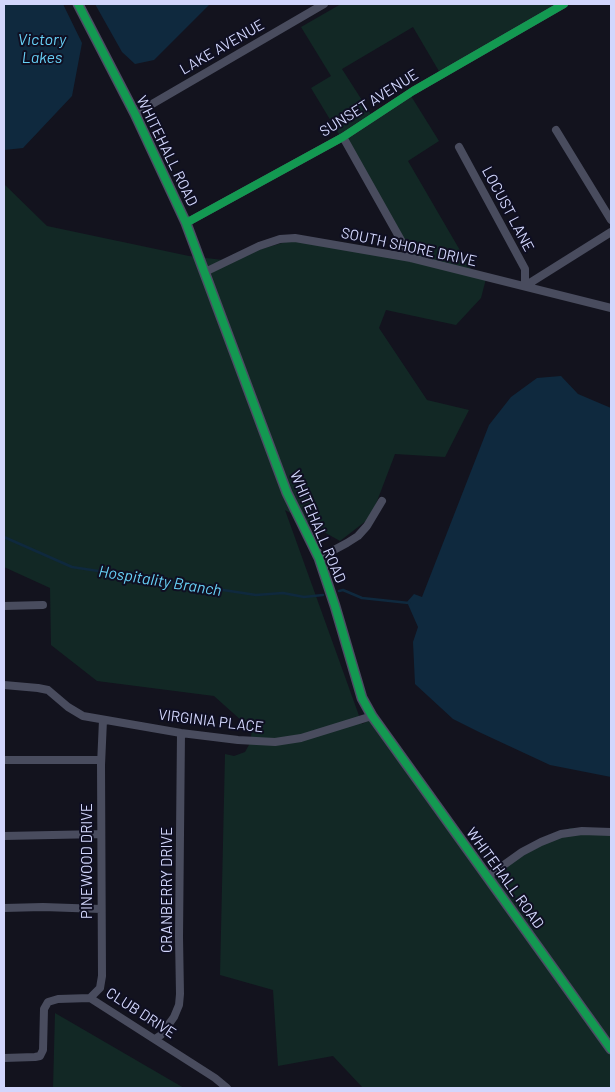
<!DOCTYPE html>
<html>
<head>
<meta charset="utf-8">
<style>
	body { margin:0 }
	#map { position:relative; width:615px; height:1092px; overflow:hidden; background:#13131e; font-family:Barlow,sans-serif }
	canvas { display:block }
	.frame { position:absolute; inset:0; border:5px solid #d2d6fc; pointer-events:none }
</style>
</head>
<body>
<div id="map">
<canvas width="615" height="1092"></canvas>
<div class="frame"></div>
</div>
<script>
const ctx = document.querySelector('canvas').getContext('2d');
ctx.lineJoin = 'round';
function paint(path, color) {
  ctx.fillStyle = color;
  ctx.fill(path, 'evenodd');
}
function toPath(rows) {
  const path = new Path2D();
  for (const r of rows) {
    path.moveTo(r[0], r[1]);
    for (let i = 2; i < r.length; i += 2) path.lineTo(r[i], r[i + 1]);
  }
  return path;
}
function strokePath(path, color, width, dash) {
  ctx.strokeStyle = color;
  ctx.lineWidth = width;
  ctx.lineCap = dash ? 'butt' : 'round';
  ctx.setLineDash(dash || []);
  ctx.stroke(path);
}
function label(font, color, halo, rows, align = 'center') {
  ctx.font = font + ' Barlow,sans-serif';
  ctx.lineWidth = 4;
  ctx.setLineDash([]);
  ctx.textBaseline = 'middle';
  ctx.strokeStyle = halo;
  ctx.fillStyle = color;
  for (const [text, x, y, turn = 0] of rows) {
    ctx.save();
    ctx.translate(x, y);
    ctx.rotate((+turn || 0) * Math.PI / 180);
    ctx.textAlign = isNaN(turn) ? turn : align;
    if (halo) ctx.strokeText(text, 0, 0);
    ctx.fillText(text, 0, 0);
    ctx.restore();
  }
}
paint(toPath([
	[341,4,569,4,443,78,413,27,342,69,374,119,411,96,439,141,408,161,472,271,487,275,481,298,456,325,386,310,379,328,427,400,469,410,445,457,395,454,371,517,340,541,285,510,362,724,378,716,492,874,570,828,611,830,611,1088,363,1088,333,1056,278,1066,273,990,220,975,225,754,234,756,245,752,250,743,252,730,214,696,97,681,51,645,50,588,4,567,4,184,47,226,189,256,223,260,296,239,413,257,311,88,331,76,301,27],
	[55,1013,184,1088,53,1088]
]), '#122825');
paint(toPath([
	[4,4,63,4,82,43,72,96,23,148,4,150],
	[95,4,210,4,154,60,135,64,122,52],
	[561,376,578,394,611,408,611,777,550,765,479,732,453,719,415,684,413,642,418,627,407,602,414,594,422,597,489,425,511,397,537,378]
]), '#0f293e');
strokePath(toPath([
	[4,537,72,567,256,595,283,593,304,597,323,595],
	[339,591,343,590,362,598,409,603]
]), '#0f293e', 2.5);
strokePath(toPath([
	[135,114,324,4],
	[556,130,611,220],
	[343,137,411,258],
	[459,147,525,269,525,286],
	[186,223,343,137,413,91,564,4],
	[205,272,259,246,280,239,295,238,411,258,611,308],
	[525,286,611,232],
	[319,558,347,543,358,536,367,526,382,501],
	[4,606,43,605],
	[4,685,38,688,48,690,68,707,83,716,181,733,238,740,275,742,301,738,372,716],
	[4,760,101,760],
	[4,836,101,834],
	[487,877,522,852,541,842,561,834,582,831,611,832],
	[4,908,43,907,101,909],
	[90,998,100,988,102,976,101,765,103,720],
	[90,998,215,1078,227,1088],
	[155,1039,161,1035,174,1017,179,1005,180,994,179,937,181,733],
	[4,1058,35,1057,40,1056,43,1050,44,1009,48,1002,58,999,90,998]
]), '#494c5e', 8);
strokePath(toPath([
	[78,4,135,114,186,223,287,493,319,558,335,606,362,698,372,716,611,1049]
]), '#4b4e64', 11);
strokePath(toPath([
	[78,4,135,114,186,223,287,493,319,558,335,606,362,698,372,716,611,1049],
	[186,223,343,137,413,91,564,4]
]), '#139951', 8);
label('15px', '#d2d6fc', '#0f0f22', [
	["LAKE AVENUE",222,47,-30],
	["SUNSET AVENUE",369,103,-32],
	["WHITEHALL ROAD",167,151,64],
	["LOCUST LANE",508,209,62],
	["SOUTH SHORE DRIVE",409,247,12],
	["WHITEHALL ROAD",318,527,67],
	["VIRGINIA PLACE",211,721,7],
	["PINEWOOD DRIVE",87,861,-90],
	["WHITEHALL ROAD",505,878,54],
	["CRANBERRY DRIVE",167,890,-90],
	["CLUB DRIVE",141,1013,33]
]);
label('italic 16px', '#67d0f6', '#0f0f22', [
	["Victory",42,40],
	["Lakes",42,58],
	["Hospitality Branch",160,581,9]
]);
</script>
</body>
</html>
